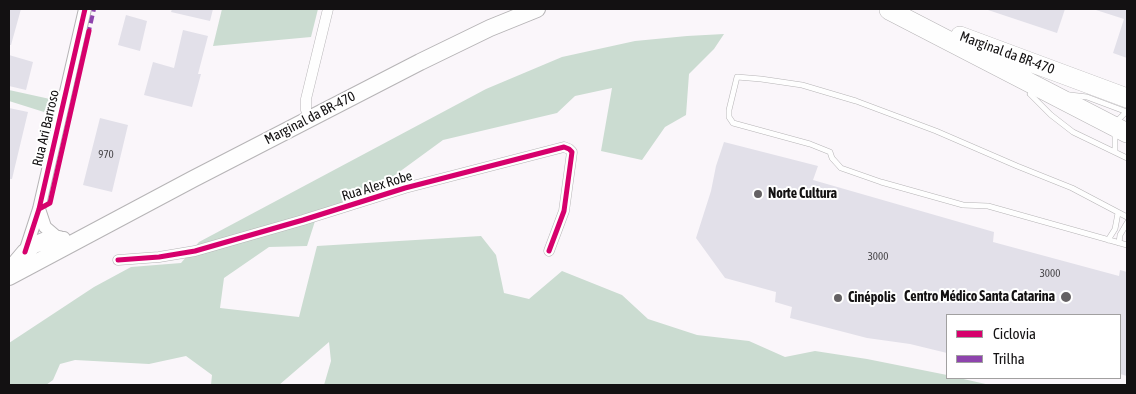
<!DOCTYPE html>
<html>
<head>
<meta charset="utf-8">
<style>
	body { margin:0 }
	#map { position:relative; width:1136px; height:394px; overflow:hidden; background:#faf6fa; font-family:"Asap Condensed",sans-serif }
	canvas { display:block }
	.frame { position:absolute; inset:0; border:10px solid #131112; pointer-events:none }
	.legend { position:absolute; left:946px; top:314px; width:175px; height:65px; box-sizing:border-box; background:#fff; border:1px solid #a1a0a0; margin:0; padding:6px 9px; list-style:none; font-size:15px; color:#131112 }
	.legend li { display:flex; align-items:center; gap:10px; height:25px }
	.legend b { width:25px; border:1px solid #a1a0a0 }
</style>
</head>
<body>
<div id="map">
<canvas width="1136" height="394"></canvas>
<div class="frame"></div>
<ul class="legend">
<li><b style="height:6px;background:#d6006c"></b>Ciclovia</li>
<li><b style="height:6px;background:#8e44ad"></b>Trilha</li>
</ul>
</div>
<script>
const ctx = document.querySelector('canvas').getContext('2d');
ctx.lineJoin = 'round';
function paint(path, color) {
  ctx.fillStyle = color;
  ctx.fill(path, 'evenodd');
}
function toPath(rows) {
  const path = new Path2D();
  for (const r of rows) {
    path.moveTo(r[0], r[1]);
    for (let i = 2; i < r.length; i += 2) path.lineTo(r[i], r[i + 1]);
  }
  return path;
}
function strokePath(path, color, width, dash) {
  ctx.strokeStyle = color;
  ctx.lineWidth = width;
  ctx.lineCap = dash ? 'butt' : 'round';
  ctx.setLineDash(dash || []);
  ctx.stroke(path);
}
function label(font, color, halo, rows, align = 'center') {
  ctx.font = font + ' "Asap Condensed",sans-serif';
  ctx.lineWidth = 4;
  ctx.setLineDash([]);
  ctx.textBaseline = 'middle';
  ctx.strokeStyle = halo;
  ctx.fillStyle = color;
  for (const [text, x, y, turn = 0] of rows) {
    ctx.save();
    ctx.translate(x, y);
    ctx.rotate((+turn || 0) * Math.PI / 180);
    ctx.textAlign = isNaN(turn) ? turn : align;
    if (halo) ctx.strokeText(text, 0, 0);
    ctx.fillText(text, 0, 0);
    ctx.restore();
  }
}
paint(toPath([
	[222,9,318,9,311,37,213,46],
	[724,34,714,49,689,74,686,115,665,127,642,160,601,151,612,88,575,96,557,113,443,140,380,186,317,215,307,246,269,247,224,278,220,308,299,317,317,246,481,236,496,255,504,293,529,299,562,271,622,295,648,319,697,335,749,341,785,357,815,351,867,359,947,375,947,378,959,378,990,385,324,385,331,361,329,342,279,385,211,385,212,375,186,356,149,364,75,360,60,364,53,380,46,385,9,385,9,343,94,287,131,267,181,263,199,242,486,89,562,57,635,41,687,36],
	[9,90,50,99,44,112,9,101]
]), '#cbdcd1');
paint(toPath([
	[9,9,21,9,11,45,9,45],
	[172,9,213,9,210,21,171,12],
	[988,9,1065,9,1057,33,988,10],
	[1097,9,1127,9,1127,58,1113,53,1124,19,1096,10],
	[126,15,147,21,140,51,118,45],
	[183,30,208,36,198,74,201,74,192,107,144,95,153,62,174,68],
	[9,55,33,62,26,90,9,86],
	[9,108,28,112,12,179,9,179],
	[100,118,128,125,112,192,83,185],
	[724,142,818,166,813,180,994,232,993,242,1119,276,1120,270,1127,272,1127,376,1120,374,1120,315,947,315,947,353,910,344,867,338,790,318,792,307,775,302,776,292,725,278,696,238,711,191,716,166]
]), '#e2e0e9');
const service = toPath([
	[1030,94,1051,115,1073,132,1127,158],
	[1070,95,1087,97,1127,112],
	[1115,152,1115,128,1117,121,1126,112],
	[1127,217,1072,188,1017,166,936,131,856,101,802,85,761,79,737,77,729,110,729,117,733,123,810,144,830,152,832,158,841,168,881,182,963,205,988,206,1127,245],
	[1108,240,1115,229,1118,213],
	[1119,243,1120,235,1127,223]
]);
const minor = toPath([
	[309,119,306,110,306,99,328,9],
	[118,260,159,257,195,251,303,220,405,188,564,147,569,149,572,152,564,211,549,251]
]);
const tertiary = toPath([
	[39,209,45,227,59,239,64,238],
	[25,252,39,209,85,9]
]);
const trunk = toPath([
	[9,271,25,252,34,245,46,240,59,239],
	[9,277,193,179,420,62,490,28,537,9]
]);
const motorway = toPath([
	[889,10,1127,133],
	[960,36,1127,98]
]);
strokePath(service, '#b6b4b6', 6);
strokePath(minor, '#b6b4b6', 11);
strokePath(tertiary, '#b6b4b6', 14);
strokePath(trunk, '#b6b4b6', 18);
strokePath(motorway, '#b6b4b6', 20);
strokePath(service, '#fefefe', 5);
strokePath(minor, '#fefefe', 10);
strokePath(tertiary, '#fefefe', 12);
strokePath(trunk, '#fefefe', 16);
strokePath(motorway, '#fefefe', 19);
strokePath(toPath([
	[88,35,94,9]
]), '#8e44ad', 4, [8, 4]);
strokePath(toPath([
	[39,209,50,203,89,31],
	[25,252,39,209,85,9],
	[118,260,159,257,195,251,303,220,405,188,564,147,569,149,572,152,564,211,549,251]
]), '#d6006c', 5);
for (const [x, y, r, color] of [
	[758,194,5,"#646163"],
	[1066,297,6,"#646163"],
	[838,298,5,"#646163"]
]) {
  const dot = new Path2D();
  dot.arc(x, y, r, 0, 2 * Math.PI);
  ctx.fillStyle = color;
  ctx.fill(dot);
  strokePath(dot, '#fff', 2);
}
label('11px', '#484649', null, [
	["970",106,155],
	["3000",878,257],
	["3000",1050,274]
]);
label('14px', '#131112', '#fff', [
	["Marginal da BR-470",1007,53,20],
	["Marginal da BR-470",310,118,-27],
	["Rua Ari Barroso",46,128,-77],
	["Rua Alex Robe",377,186,-17]
]);
label('bold 14px', '#131112', '#fff', [
	["Norte Cultura",768,194],
	["Centro Médico Santa Catarina",1055,297,"right"],
	["Cinépolis",848,298]
], 'left');
</script>
</body>
</html>
